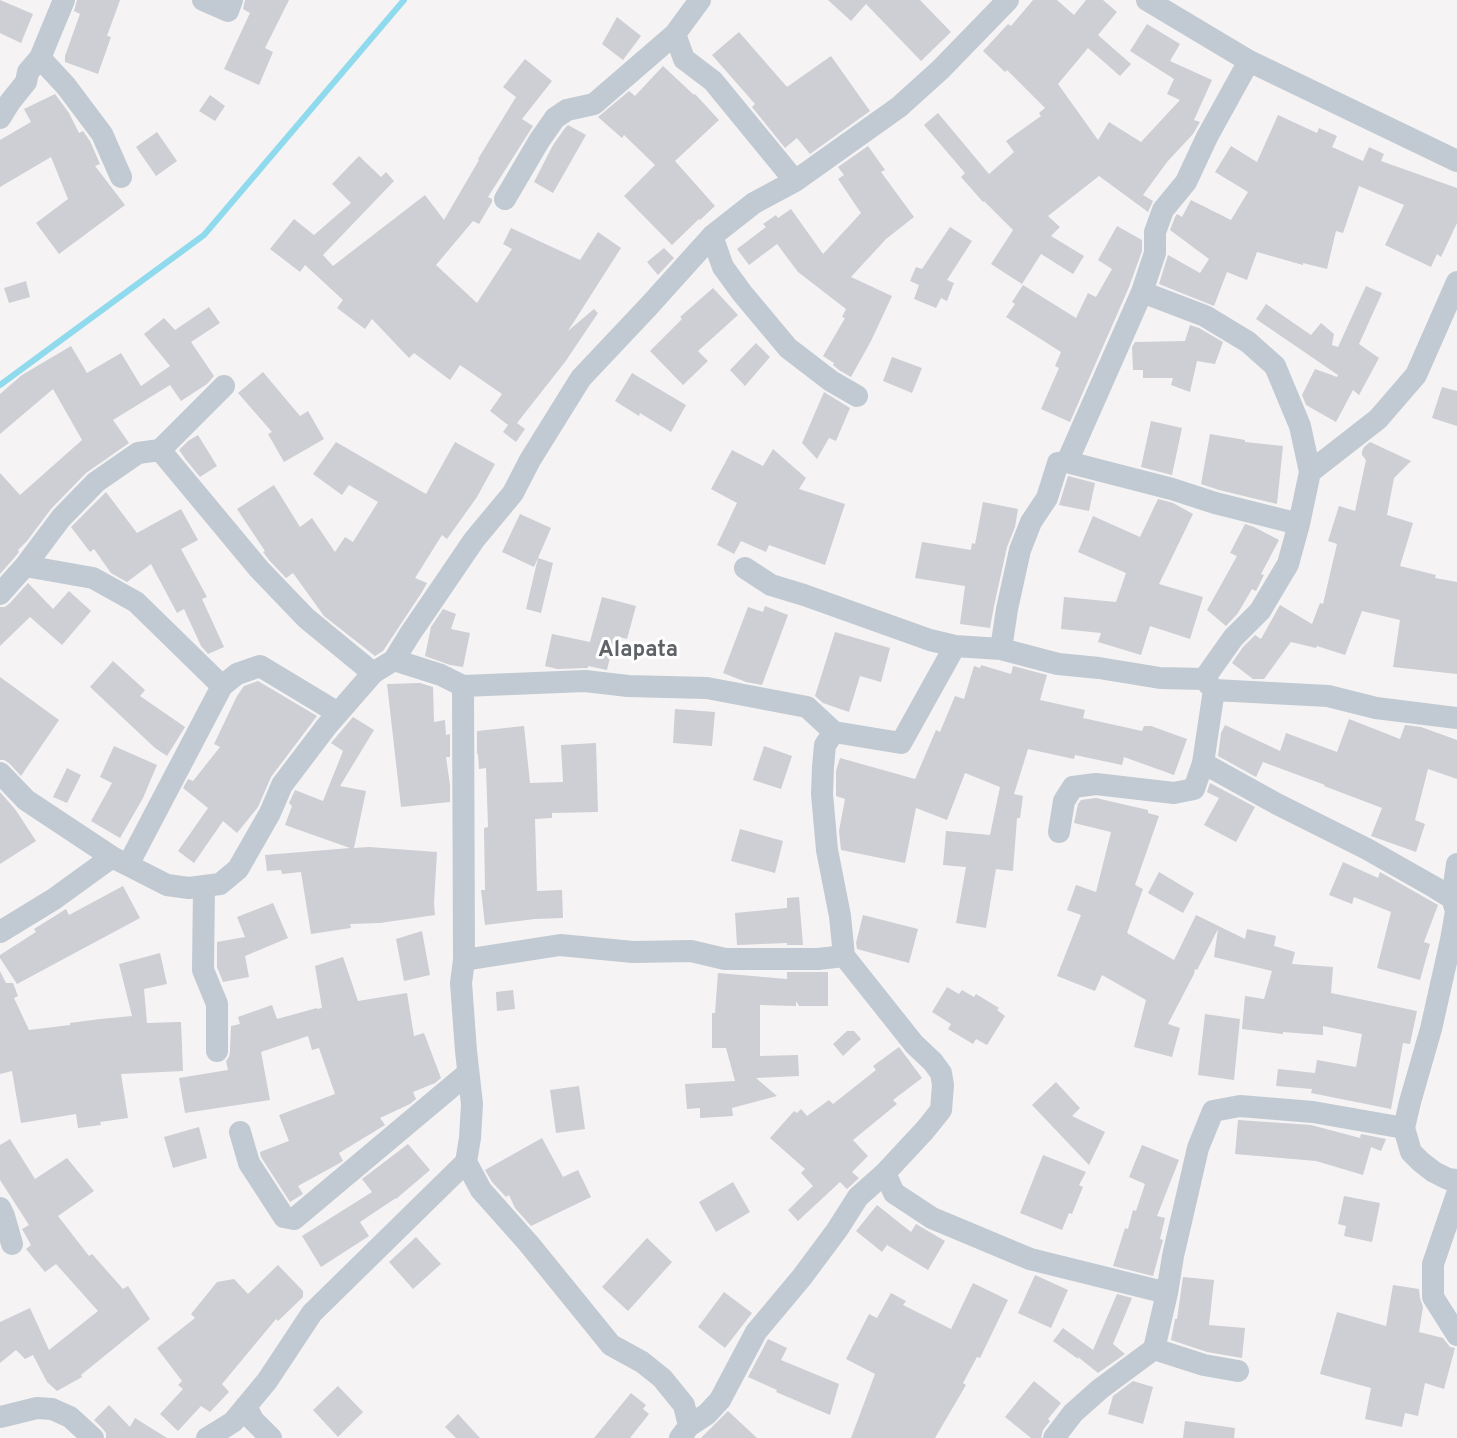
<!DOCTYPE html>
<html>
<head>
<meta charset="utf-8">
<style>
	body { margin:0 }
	canvas { display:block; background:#f5f3f3 }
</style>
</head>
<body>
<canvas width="1457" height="1438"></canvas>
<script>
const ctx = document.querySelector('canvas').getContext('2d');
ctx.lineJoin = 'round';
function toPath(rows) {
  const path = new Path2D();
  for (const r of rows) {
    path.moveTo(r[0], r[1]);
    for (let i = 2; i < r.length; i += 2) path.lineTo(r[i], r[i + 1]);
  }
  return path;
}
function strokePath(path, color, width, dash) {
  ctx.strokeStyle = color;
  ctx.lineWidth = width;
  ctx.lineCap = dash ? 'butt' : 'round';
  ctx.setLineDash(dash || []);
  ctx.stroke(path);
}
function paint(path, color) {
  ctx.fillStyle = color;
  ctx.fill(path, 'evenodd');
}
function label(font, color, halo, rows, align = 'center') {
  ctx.font = font + ' Overpass,sans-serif';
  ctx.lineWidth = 6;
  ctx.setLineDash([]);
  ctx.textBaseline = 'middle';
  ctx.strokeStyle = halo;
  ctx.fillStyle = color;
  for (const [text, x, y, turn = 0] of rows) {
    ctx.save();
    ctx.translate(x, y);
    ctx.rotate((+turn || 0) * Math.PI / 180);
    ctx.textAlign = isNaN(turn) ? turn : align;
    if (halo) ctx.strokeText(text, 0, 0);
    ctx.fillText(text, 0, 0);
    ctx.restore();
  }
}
strokePath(toPath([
	[0,385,204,235,404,0]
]), '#90daee', 6);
paint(toPath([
	[0,0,33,14,21,43,0,33],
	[77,0,120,0,107,36,111,37,98,74,65,62,65,56,80,14,74,11],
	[245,0,289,0,265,48,273,52,259,85,224,69,250,13,243,9],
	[828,0,920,0,951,32,921,61,866,4,851,21],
	[1033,0,1057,0,1074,15,1086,0,1103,0,1117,12,1098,35,1131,64,1120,76,1088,48,1058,84,1098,140,1109,122,1141,142,1180,100,1167,94,1174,79,1130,51,1147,24,1180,44,1170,61,1212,80,1194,120,1200,122,1193,134,1167,162,1143,195,1153,201,1148,212,1099,176,1048,216,1060,227,1051,236,1084,256,1073,274,1041,254,1022,284,991,264,1013,230,984,201,983,202,961,177,965,173,924,125,938,113,989,174,1014,152,1006,141,1041,116,1039,113,1045,108,1007,70,1005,72,983,51,1008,24,1011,26],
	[617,17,641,36,623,60,602,44],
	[739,32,787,87,831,56,870,111,810,154,797,138,785,148,752,107,755,104,712,55],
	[525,59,552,81,522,119,533,126,488,197,492,199,492,202,479,224,473,221,436,265,477,303,512,249,503,244,511,228,580,260,598,232,621,248,568,331,594,309,598,313,565,362,517,423,525,429,516,442,503,432,508,425,490,411,502,394,460,365,450,380,414,353,409,358,372,319,365,329,337,308,343,300,305,265,300,272,270,249,294,219,314,235,351,203,332,184,359,156,381,177,386,172,394,181,323,255,333,266,425,195,444,220,479,160,478,159,516,97,503,87],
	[663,66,694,95,695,94,719,120,675,161,715,206,700,220,699,219,672,245,624,196,655,165,624,135,622,138,598,117,629,91,635,96],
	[55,94,69,113,79,133,83,131,90,141,100,164,95,166,125,205,59,254,36,223,68,199,51,157,0,187,0,140,31,122,24,109],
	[210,95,225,106,215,121,199,111],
	[1278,115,1317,133,1319,128,1337,136,1332,147,1363,161,1369,147,1384,154,1381,161,1457,188,1457,223,1441,257,1437,254,1431,267,1385,245,1404,205,1359,186,1343,233,1336,231,1327,269,1303,263,1303,265,1257,252,1247,280,1227,272,1214,306,1159,284,1168,255,1200,273,1209,259,1170,230,1175,217,1177,214,1182,217,1191,200,1231,220,1248,192,1215,172,1231,146,1257,162],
	[568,125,586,135,553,193,534,182,553,145,565,128],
	[157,132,177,161,156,176,136,147],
	[868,146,885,170,881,172,914,217,886,239,851,277,892,296,871,341,851,377,839,370,833,365,834,363,823,356,845,318,842,317,846,309,798,272,777,244,749,265,737,249,766,227,763,224,776,215,778,218,791,209,823,254,861,213,838,179,844,175,838,167],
	[1117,226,1142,240,1142,251,1129,287,1070,422,1041,409,1059,368,1055,366,1061,352,1006,317,1015,304,1012,302,1023,285,1076,318,1088,293,1096,297,1112,269,1098,260],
	[950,227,972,241,947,280,954,283,947,301,941,298,936,308,914,299,919,285,910,281,916,267,922,269],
	[664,248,674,258,658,275,647,262],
	[26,281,30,297,9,303,4,288],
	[1366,286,1382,293,1359,344,1379,358,1359,395,1353,390,1336,422,1306,405,1302,395,1315,369,1337,377,1338,375,1256,319,1266,304,1311,335,1321,323,1334,334,1332,345,1338,347],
	[713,288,738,315,698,351,708,361,683,385,650,351,682,319,680,317],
	[209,307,220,323,191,342,214,376,207,384,181,401,170,385,113,420,129,443,86,473,51,509,27,541,18,550,19,552,15,557,0,574,0,473,20,495,82,440,53,389,0,434,0,394,22,375,71,346,87,373,121,353,141,386,170,366,144,334,164,318,175,330],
	[1190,325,1199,328,1223,342,1215,364,1197,361,1190,392,1171,385,1173,378,1143,378,1143,370,1133,370,1132,347,1135,342,1185,341],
	[756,343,770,357,745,386,730,370],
	[892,357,922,368,912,393,883,381],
	[263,372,300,416,308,411,324,439,284,462,268,434,272,432,238,393],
	[632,373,686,405,671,432,640,413,639,416,615,401],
	[1442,387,1457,391,1457,426,1432,418],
	[824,392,850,408,836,441,829,438,817,459,802,443],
	[1151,421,1182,428,1172,475,1141,467],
	[1210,434,1245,440,1245,442,1283,446,1277,504,1219,490,1201,484],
	[198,435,217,466,200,477,186,460,179,450,188,441],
	[336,442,426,494,455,442,495,464,477,497,447,539,442,535,415,578,427,583,422,592,383,651,375,656,324,616,293,573,286,578,269,560,263,552,265,551,237,509,274,485,300,527,312,518,335,552,345,537,353,542,378,502,349,485,342,495,313,474],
	[1370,442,1411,461,1394,478,1387,515,1413,523,1400,566,1436,575,1435,578,1457,582,1457,674,1393,667,1400,620,1362,611,1345,655,1317,646,1316,648,1291,642,1264,679,1253,679,1232,663,1243,647,1255,635,1261,639,1280,605,1312,624,1320,603,1323,604,1337,544,1328,541,1339,506,1355,511,1366,460,1362,455,1362,451,1364,447],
	[773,449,806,478,799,489,845,504,825,565,769,545,766,552,741,541,734,554,717,545,737,503,711,489,732,450,763,466],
	[1068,476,1095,483,1089,511,1059,505],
	[106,492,137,533,181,509,198,540,181,549,207,597,202,599,224,647,208,654,201,646,184,609,177,613,151,564,127,582,111,573,94,549,90,552,71,527],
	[1158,499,1173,503,1193,514,1159,584,1203,597,1190,639,1150,626,1141,655,1098,642,1101,633,1061,629,1064,597,1116,602,1126,573,1078,552,1093,516,1140,537],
	[983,502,1018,509,1015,527,1007,547,994,606,990,628,960,624,965,586,915,578,922,542,971,550,972,543,975,544],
	[520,514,551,528,534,567,502,552],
	[1245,524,1254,527,1279,540,1261,574,1264,575,1256,591,1252,589,1238,613,1226,626,1207,610,1237,556,1230,553],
	[538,558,553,563,541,613,526,609],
	[28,583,53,609,69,591,91,611,62,645,30,617,0,646,0,607,5,607,10,603],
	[602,597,636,606,627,639,615,636,607,670,588,666,588,668,557,669,545,666,552,634,590,642],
	[765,606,788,615,762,685,746,682,723,673,748,607,763,612],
	[443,609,456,614,451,629,470,633,463,667,450,665,425,656,431,627],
	[835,632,890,648,881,682,860,676,849,712,823,703,815,696],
	[113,661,145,690,140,696,185,727,167,756,155,748,90,687],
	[981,665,1011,674,1013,666,1047,675,1040,700,1085,710,1083,718,1142,731,1144,726,1151,726,1187,739,1174,775,1124,757,1122,765,1075,755,1074,759,1028,749,1014,794,1023,796,1020,818,1017,818,1013,871,996,869,986,928,956,923,966,867,943,865,946,831,990,835,1000,787,965,773,947,820,916,808,905,863,841,850,839,831,845,799,836,796,836,771,840,758,915,779,936,730,940,732,955,696,964,699,974,666,980,668],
	[0,677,59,720,21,776,9,763,4,760,0,760],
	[258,681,317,716,271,777,258,807,237,833,223,821,194,863,178,851,208,808,183,788,188,779,193,781,220,747,214,744,237,696,244,686],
	[420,683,433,687,434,722,445,720,446,735,450,734,450,757,446,757,450,785,450,802,401,807,387,684],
	[675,709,715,712,712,746,673,743],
	[353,717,374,730,340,786,366,791,354,848,369,847,437,852,434,903,435,915,380,923,350,924,351,928,311,934,301,872,282,874,281,870,267,871,265,855,350,848,285,825,292,806,289,803,295,790,323,801,343,751,331,743],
	[1349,719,1400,739,1405,725,1421,727,1457,740,1457,779,1428,769,1415,820,1425,824,1416,852,1371,836,1382,808,1324,786,1325,785,1263,762,1256,777,1218,756,1221,733,1225,725,1280,751,1286,733,1337,752],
	[524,726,530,783,563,782,561,745,596,743,598,812,552,813,552,818,535,819,537,891,562,890,563,918,535,919,485,925,481,890,485,890,484,828,488,827,486,768,479,769,478,754,477,754,477,731],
	[114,746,157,765,143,798,120,838,91,821,112,783,100,777],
	[764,746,792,756,781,789,753,780],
	[67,768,81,775,67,803,53,797],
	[1210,783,1255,807,1236,842,1204,825,1219,798,1207,792],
	[0,792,15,809,36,841,0,864],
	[1096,798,1148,810,1148,813,1159,816,1135,885,1143,889,1127,933,1174,960,1196,915,1245,939,1247,929,1276,936,1274,946,1295,952,1292,964,1333,967,1331,993,1417,1011,1410,1044,1403,1043,1391,1109,1311,1093,1312,1089,1276,1086,1278,1069,1315,1073,1317,1060,1356,1067,1362,1034,1323,1026,1323,1035,1283,1032,1283,1034,1242,1029,1245,996,1264,999,1272,971,1214,957,1218,929,1197,970,1195,969,1194,974,1168,1024,1180,1028,1172,1057,1134,1047,1146,1000,1102,975,1095,991,1057,976,1081,915,1067,910,1076,885,1096,892,1111,832,1074,823,1078,804,1081,800],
	[740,829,783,841,775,873,731,861],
	[1343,862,1378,878,1380,872,1438,905,1424,942,1430,944,1420,980,1377,968,1391,912,1354,897,1352,904,1329,895],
	[1159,872,1194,893,1183,913,1148,893],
	[123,886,140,918,17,984,0,958,0,955,36,932,34,929,66,909,69,915],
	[799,897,803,945,787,945,787,943,737,945,735,913,787,908,787,898],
	[273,903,288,938,245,956,249,977,223,982,217,967,217,942,245,937,237,917],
	[863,915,918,929,909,963,857,949,856,943],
	[422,931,430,975,404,981,396,939],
	[160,953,167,984,144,989,147,1023,181,1022,183,1071,121,1074,128,1118,100,1122,101,1125,78,1128,76,1114,21,1123,12,1071,0,1074,0,971,6,983,13,983,18,996,14,998,29,1030,70,1025,70,1023,100,1019,132,1016,119,964],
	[343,957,358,1001,407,993,414,1036,424,1033,441,1078,435,1083,413,1092,416,1099,410,1104,380,1118,385,1125,339,1153,343,1161,338,1164,298,1186,303,1194,290,1202,261,1157,260,1152,289,1141,279,1115,335,1094,319,1048,312,1050,308,1036,261,1052,270,1100,185,1113,179,1078,228,1070,226,1061,229,1057,230,1052,231,1026,240,1024,238,1017,272,1005,277,1019,317,1008,317,1009,322,1008,315,966],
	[787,972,828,972,828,1006,799,1006,796,1001,796,1006,760,1005,760,1056,798,1055,799,1076,756,1078,777,1096,732,1108,733,1116,700,1118,700,1108,687,1109,685,1084,735,1081,726,1048,712,1048,712,1013,715,1013,718,973,787,979],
	[947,987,959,994,962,990,974,997,976,994,999,1008,997,1010,1005,1016,987,1045,976,1039,973,1044,948,1029,951,1024,932,1012],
	[513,990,515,1009,497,1011,496,992],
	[1205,1014,1240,1019,1234,1080,1198,1075],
	[847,1031,854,1031,861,1039,843,1056,833,1044],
	[899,1047,922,1078,893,1100,897,1104,853,1140,868,1156,852,1172,859,1178,847,1189,840,1182,798,1221,788,1210,813,1186,801,1173,805,1169,770,1138,794,1111,797,1113,801,1109,807,1116,829,1100,833,1104,876,1070,873,1066],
	[1056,1082,1080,1108,1072,1116,1105,1132,1089,1165,1032,1105],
	[579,1086,585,1129,556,1133,550,1090],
	[1238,1120,1311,1125,1360,1138,1361,1134,1386,1139,1381,1151,1371,1147,1363,1175,1316,1161,1235,1154],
	[199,1127,207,1158,173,1168,164,1137],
	[542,1138,563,1177,578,1170,591,1197,531,1226,515,1208,509,1195,506,1197,492,1182,485,1170],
	[10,1139,35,1179,67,1158,94,1191,58,1216,89,1256,92,1254,123,1289,128,1286,150,1319,81,1375,82,1377,57,1391,47,1382,33,1355,25,1359,16,1350,0,1363,0,1322,30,1308,49,1350,98,1311,56,1264,45,1272,26,1249,31,1245,22,1229,29,1225,0,1180,0,1145],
	[408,1144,430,1170,396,1199,396,1198,360,1222,369,1236,321,1267,302,1236,372,1192,362,1179],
	[1142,1145,1179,1160,1157,1216,1165,1218,1160,1239,1163,1240,1153,1276,1113,1266,1125,1228,1128,1229,1133,1210,1136,1211,1145,1184,1129,1177],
	[1043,1155,1086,1172,1079,1185,1083,1187,1072,1214,1069,1213,1062,1230,1020,1213],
	[733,1182,750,1212,716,1232,699,1202],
	[1344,1196,1380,1203,1372,1242,1344,1236,1346,1226,1338,1224],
	[877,1205,911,1232,916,1224,945,1241,928,1270,887,1245,882,1252,856,1231],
	[416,1237,441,1264,413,1289,389,1262],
	[647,1238,672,1262,628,1311,602,1287],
	[278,1265,303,1291,303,1297,278,1321,276,1319,222,1384,229,1392,210,1412,201,1406,178,1431,160,1414,183,1389,178,1385,182,1381,157,1348,195,1318,191,1314,217,1282,234,1279,248,1294],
	[1035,1275,1068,1290,1051,1328,1018,1313],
	[1183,1277,1214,1280,1209,1325,1245,1328,1242,1358,1207,1352,1171,1340,1175,1319,1177,1319],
	[973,1283,1008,1300,980,1358,977,1357,963,1383,966,1385,935,1438,851,1438,875,1374,846,1359,869,1314,877,1318,891,1293,906,1301,903,1305,951,1329],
	[1393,1285,1419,1289,1420,1298,1423,1307,1419,1332,1443,1338,1450,1347,1455,1348,1444,1389,1425,1383,1418,1416,1405,1413,1402,1427,1365,1419,1371,1388,1320,1374,1337,1312,1386,1326],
	[724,1292,752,1313,725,1348,698,1327],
	[1117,1294,1132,1298,1113,1344,1125,1354,1098,1373,1078,1357,1078,1359,1053,1341,1063,1328,1093,1350],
	[768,1339,787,1348,781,1360,839,1384,830,1415,776,1392,777,1390,748,1377],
	[1034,1381,1061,1403,1048,1419,1050,1421,1043,1430,1041,1438,1031,1438,1005,1417],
	[1133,1381,1153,1387,1143,1424,1108,1414,1113,1396],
	[338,1386,363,1412,338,1437,313,1410],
	[631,1393,646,1405,643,1409,649,1414,630,1438,594,1438],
	[109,1405,130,1427,135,1418,167,1438,106,1438,106,1433,102,1428,94,1420],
	[728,1411,757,1438,701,1438],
	[458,1414,480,1438,456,1438,445,1427],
	[1185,1421,1235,1428,1234,1438,1183,1438]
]), '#cdcfd5');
strokePath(toPath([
	[203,0,228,11,232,0],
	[1147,0,1249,61,1457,161],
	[675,34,684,59,713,81,795,181],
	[40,58,66,86,102,134,121,177],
	[0,118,10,102,26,82,28,72,40,58,64,0],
	[505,199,539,141,555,118,567,110,594,104,675,34,700,0],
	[712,236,723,267,742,293,788,348,831,381,857,396],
	[1142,292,1205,316,1248,342,1275,366,1300,426,1310,472],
	[160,450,259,569,306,618,373,673],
	[1067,462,1172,489,1215,503,1299,524],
	[25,566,93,578,136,602,222,686],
	[745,568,771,585,804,595,930,640,955,646,1001,649,1058,664,1099,668,1160,678,1204,679,1214,690,1203,763,1194,789,1174,793,1096,784,1073,787,1064,801,1059,832],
	[0,594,25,566,61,518,96,482,138,453,160,450,224,386],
	[1001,649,1007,609,1020,550,1031,522,1047,498,1058,463,1067,462,1142,292,1155,253,1155,232,1163,210,1186,182,1207,137,1249,61],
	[394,660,441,675,463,686,585,681,628,686,707,688,807,707,834,732,901,743,955,646],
	[1204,679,1233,638,1260,611,1288,564,1299,524,1310,472,1378,419,1416,375,1457,282],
	[463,686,464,960,461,983,466,1051,472,1104,470,1138,466,1162,481,1190,529,1244,611,1345,642,1362,662,1378,684,1405,689,1426,680,1438],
	[1214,690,1328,696,1376,708,1457,718],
	[1203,763,1277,804,1367,849,1434,887,1452,898,1456,911,1451,940,1431,1029,1410,1102,1404,1128,1411,1152,1421,1162,1434,1172,1448,1179,1457,1180],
	[0,773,26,800,112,857,167,885,189,888,220,884,238,869,270,813,282,785,326,727,373,673,394,660,410,634,474,540,513,493,530,460,581,378,648,307,712,236,754,203,795,181,899,107,940,70,1008,0],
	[128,865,222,686,237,674,260,666,338,713],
	[204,886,203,970,217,1004,217,1051],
	[1452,898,1457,864],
	[0,932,54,899,112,857],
	[464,960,560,945,633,952,691,951,725,959,818,959,844,956,840,916,827,850,822,794,823,767,825,745,834,732],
	[240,1132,249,1163,284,1217,294,1219,468,1073],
	[885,1173,894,1193,932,1218,1030,1259,1167,1293],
	[1457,1194,1433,1264,1433,1297,1457,1335],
	[0,1208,4,1216,12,1244],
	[1154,1349,1204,1365,1238,1371],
	[246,1406,253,1420,271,1438],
	[0,1417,37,1408,52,1409,70,1417,93,1438],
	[689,1426,707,1414,720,1400,756,1332,802,1277,837,1230,858,1197,885,1173,925,1130,941,1110,943,1085,941,1073,933,1062,914,1044,844,956],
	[207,1438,233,1422,267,1381,312,1313,466,1162],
	[1054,1438,1073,1413,1100,1389,1154,1349,1167,1293,1173,1256,1198,1148,1213,1111,1240,1106,1313,1112,1404,1128]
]), '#c1cad2', 22);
label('bold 22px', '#5f6368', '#fff', [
	["Alapata",638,652]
]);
</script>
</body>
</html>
